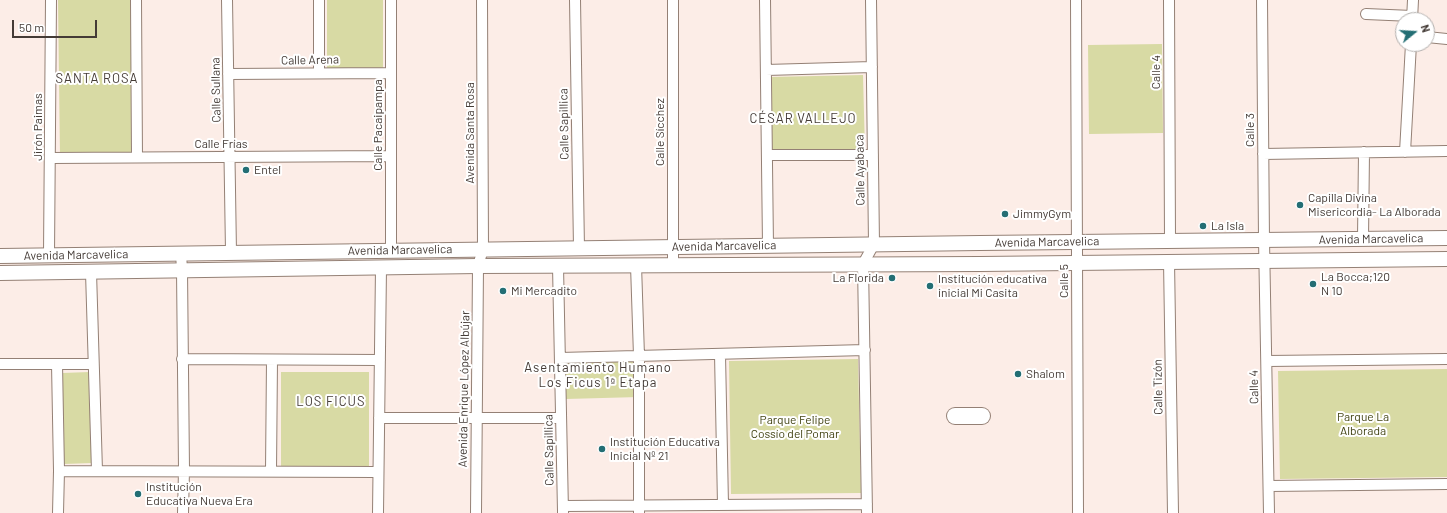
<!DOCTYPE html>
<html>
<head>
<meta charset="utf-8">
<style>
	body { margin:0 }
	#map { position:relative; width:1447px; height:513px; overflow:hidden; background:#fcede7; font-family:Barlow,sans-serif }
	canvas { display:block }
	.north { position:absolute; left:1395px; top:12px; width:40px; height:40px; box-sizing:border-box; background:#fff; border:1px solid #b4b1af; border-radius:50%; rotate:72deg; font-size:11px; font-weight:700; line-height:16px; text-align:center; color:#443b36 }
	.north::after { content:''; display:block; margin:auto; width:14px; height:18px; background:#236e74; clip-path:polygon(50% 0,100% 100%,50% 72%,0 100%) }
	.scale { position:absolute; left:12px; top:20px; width:85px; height:18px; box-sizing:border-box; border:2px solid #443b36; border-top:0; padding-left:5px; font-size:12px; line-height:14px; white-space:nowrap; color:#443b36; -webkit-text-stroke:3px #fff; paint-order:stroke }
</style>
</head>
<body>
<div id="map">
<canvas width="1447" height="513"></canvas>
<div class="north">N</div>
<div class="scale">50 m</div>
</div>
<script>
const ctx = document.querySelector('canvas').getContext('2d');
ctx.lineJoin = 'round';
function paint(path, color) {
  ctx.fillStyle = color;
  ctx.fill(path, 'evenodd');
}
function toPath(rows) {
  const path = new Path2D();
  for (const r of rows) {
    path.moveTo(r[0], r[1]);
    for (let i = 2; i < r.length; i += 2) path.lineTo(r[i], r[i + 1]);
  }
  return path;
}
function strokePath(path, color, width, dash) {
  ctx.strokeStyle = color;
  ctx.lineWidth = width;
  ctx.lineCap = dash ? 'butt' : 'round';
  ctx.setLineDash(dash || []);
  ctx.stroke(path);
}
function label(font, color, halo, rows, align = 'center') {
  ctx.font = font + ' Barlow,sans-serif';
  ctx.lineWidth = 4;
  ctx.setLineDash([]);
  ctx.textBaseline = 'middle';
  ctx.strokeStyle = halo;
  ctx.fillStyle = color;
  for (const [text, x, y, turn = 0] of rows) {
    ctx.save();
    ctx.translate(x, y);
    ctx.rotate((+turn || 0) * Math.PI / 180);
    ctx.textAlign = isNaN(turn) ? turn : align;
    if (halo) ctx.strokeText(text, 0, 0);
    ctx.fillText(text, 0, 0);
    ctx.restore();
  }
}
paint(toPath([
	[58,0,131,0,133,155,60,156],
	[327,0,383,0,383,68,327,68],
	[1162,44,1163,133,1089,134,1088,45],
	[863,75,865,151,771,153,769,77],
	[565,357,637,358,639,397,566,399],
	[858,359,861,493,731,494,729,361],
	[1447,369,1447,477,1280,479,1278,371],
	[90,372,92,463,64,464,62,373],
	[281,372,369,372,369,469,281,469]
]), '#d8daa4');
const street = toPath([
	[136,0,137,157],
	[227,0,231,252],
	[319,0,319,73],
	[391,0,391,250],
	[575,0,579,248],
	[765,0,768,245],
	[1076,0,1078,513],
	[1169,0,1170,241],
	[1262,0,1264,240,1269,513],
	[1366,14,1412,16],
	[1412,20,1413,0],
	[1427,37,1447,39],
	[766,70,872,67],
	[228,74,391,73],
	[1405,152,1411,44],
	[1263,154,1447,151],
	[767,155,873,155],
	[51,158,391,156],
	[1363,239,1364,152],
	[181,253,182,270,184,470,183,513],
	[49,255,51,0],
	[1169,261,1173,513],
	[636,265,639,356,639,513],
	[673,265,673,0],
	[558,266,563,512],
	[91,272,97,471],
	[720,354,723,505],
	[560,358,865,350],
	[182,359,380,360],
	[1267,361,1447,359],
	[0,364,93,364],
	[57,364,59,471,58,513],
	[379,418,561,418],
	[59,471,378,472],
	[271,471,272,360],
	[1269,486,1447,484],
	[563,506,867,504],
	[378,513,381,268],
	[476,513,478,266,483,249,482,0],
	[867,513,863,264,874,244,871,0]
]);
const secondary = toPath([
	[0,256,980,243,1447,238],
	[0,273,478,266,980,264,1447,259]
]);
const primary = toPath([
	[955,416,982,416]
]);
strokePath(street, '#948075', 12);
strokePath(secondary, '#948075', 16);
strokePath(primary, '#948075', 18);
strokePath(street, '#fff', 10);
strokePath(secondary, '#fff', 14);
strokePath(primary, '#fff', 16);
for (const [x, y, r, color] of [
	[246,170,4,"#236e74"],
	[1300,205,4,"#236e74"],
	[1005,214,4,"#236e74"],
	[1203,226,4,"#236e74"],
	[892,278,4,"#236e74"],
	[1313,284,4,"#236e74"],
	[930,286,4,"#236e74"],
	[503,291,4,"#236e74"],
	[1018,374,4,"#236e74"],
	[602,449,4,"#236e74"],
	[138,494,4,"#236e74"]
]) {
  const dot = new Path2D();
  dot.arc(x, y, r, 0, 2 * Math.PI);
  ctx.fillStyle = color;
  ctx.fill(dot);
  strokePath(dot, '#fff', 1.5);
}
label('12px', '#443b36', '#fff', [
	["Calle Arena",310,60,-1],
	["Calle 4",1156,72,-90],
	["Calle Sullana",216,90,-91],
	["Calle Sapillica",564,124,-91],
	["Calle Pacaipampa",378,125,-90],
	["Jirón Paimas",38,127,-90],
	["Calle 3",1250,130,-90],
	["Calle Sícchez",660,132,-90],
	["Avenida Santa Rosa",470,133,-90],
	["Calle Frías",221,144],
	["Calle Ayabaca",860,170,-91],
	["Avenida Marcavelica",1371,239,-1],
	["Avenida Marcavelica",1047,242,-1],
	["Avenida Marcavelica",724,246,-1],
	["Avenida Marcavelica",400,250,-1],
	["Avenida Marcavelica",76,255,-1],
	["Calle 5",1064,281,-90],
	["Calle Tizón",1158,387,-91],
	["Calle 4",1254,387,-91],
	["Avenida Enrique López Albújar",464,389,-89],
	["Calle Sapillica",549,450,-91]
]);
label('12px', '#443b36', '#fff', [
	["Entel",254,170],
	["Capilla Divina",1308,198],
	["Misericordia- La Alborada",1308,212],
	["JimmyGym",1013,214],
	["La Isla",1211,226],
	["La Bocca;120",1321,277],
	["N 10",1321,291],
	["La Florida",884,278,"right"],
	["Institución educativa",938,279],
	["inicial Mi Casita",938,293],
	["Mi Mercadito",511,291],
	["Shalom",1026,374],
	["Institución Educativa",610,442],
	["Inicial Nº 21",610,456],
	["Institución",146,487],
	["Educativa Nueva Era",146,501]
], 'left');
label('12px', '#434414', '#fff', [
	["Parque La",1363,417],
	["Alborada",1363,431],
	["Parque Felipe",795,420],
	["Cossío del Pomar",795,434]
]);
ctx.letterSpacing = '1px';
label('13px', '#443b36', '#fff', [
	["SANTA ROSA",97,79],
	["CÉSAR VALLEJO",803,119],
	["Asentamiento Humano",598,368],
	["Los Ficus 1ª Etapa",598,383],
	["LOS FICUS",331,402]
]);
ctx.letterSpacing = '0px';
</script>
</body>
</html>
